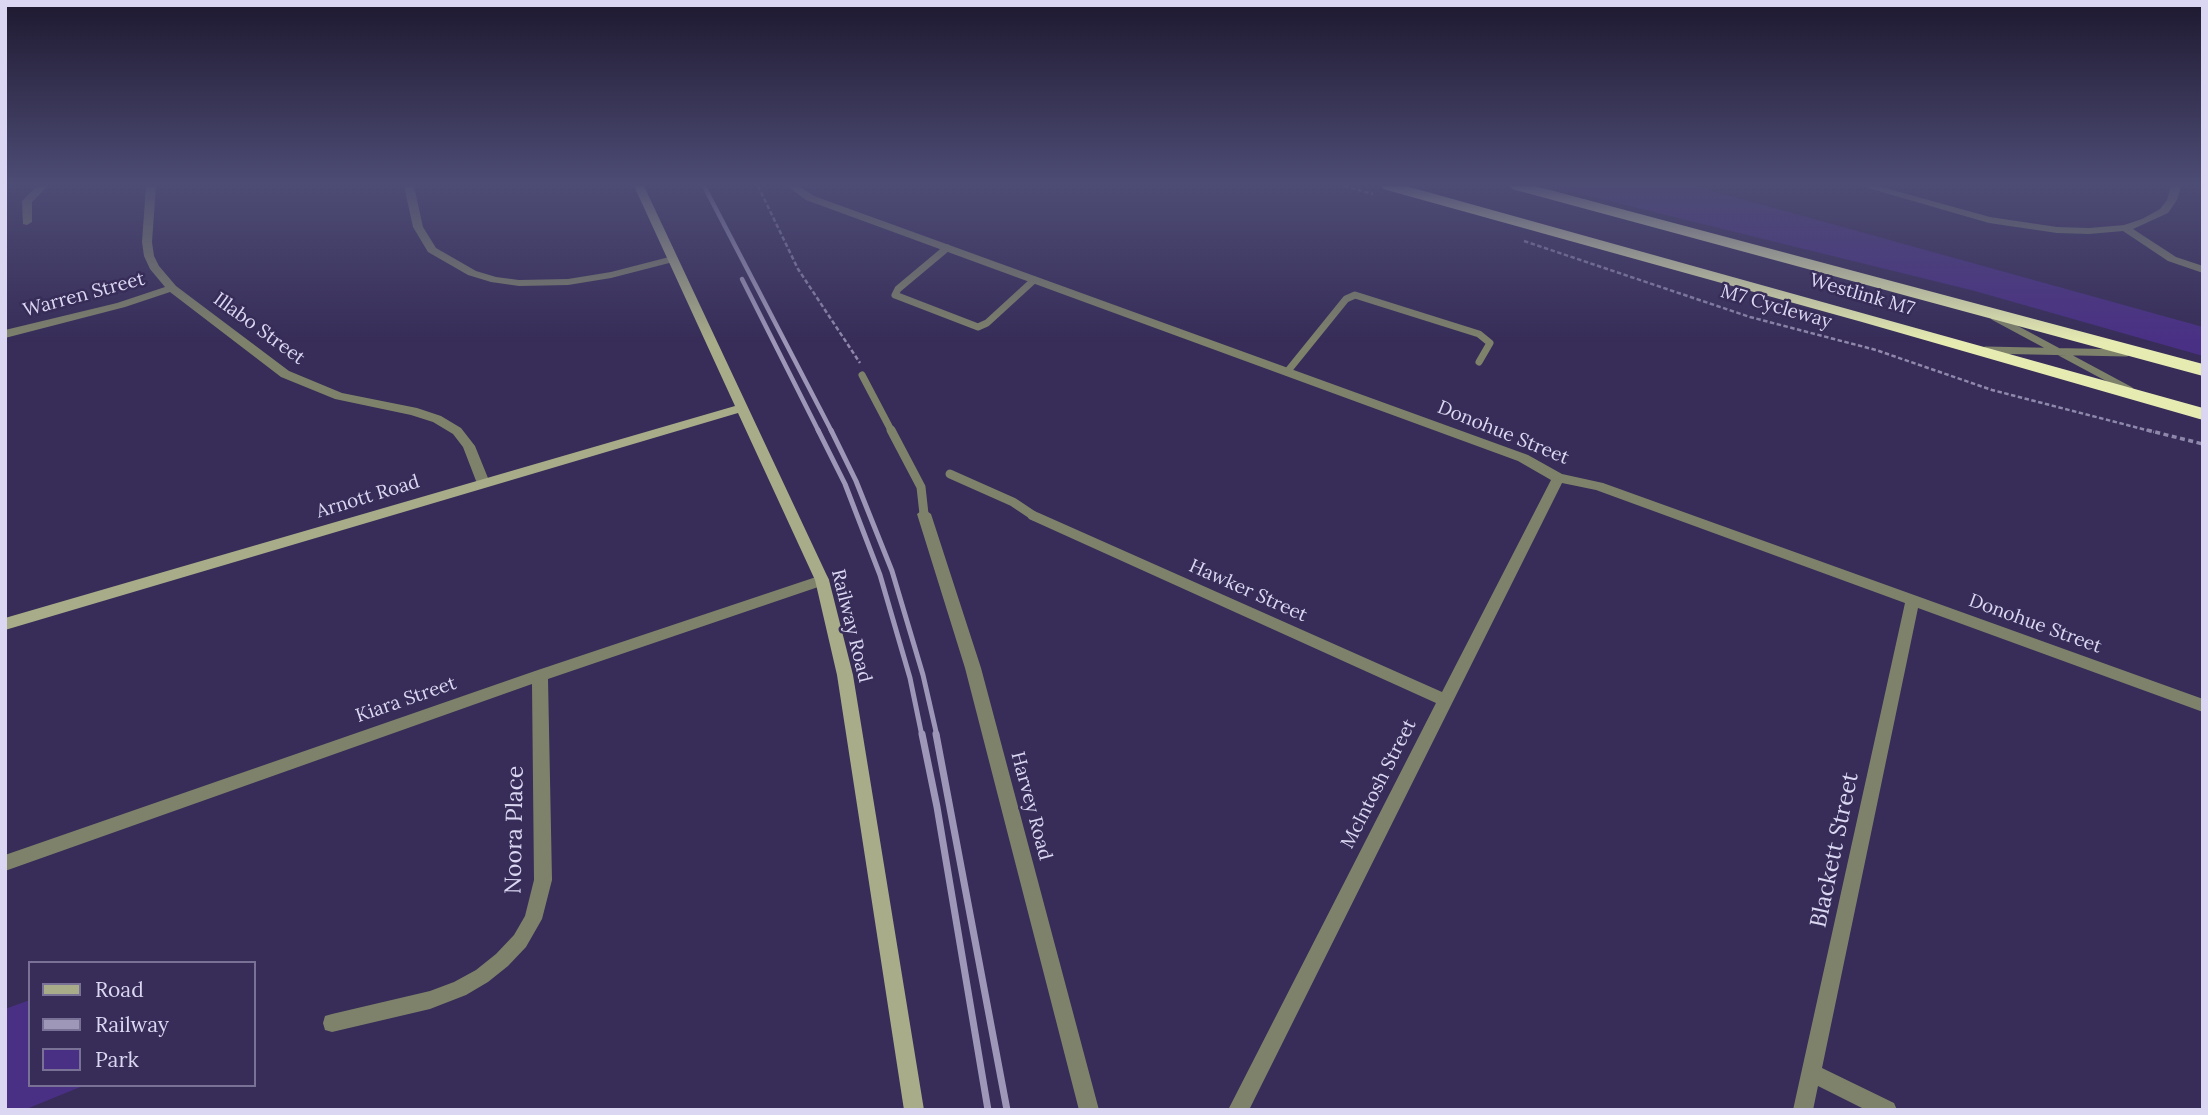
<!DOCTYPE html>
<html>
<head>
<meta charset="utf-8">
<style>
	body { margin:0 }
	#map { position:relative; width:2208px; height:1115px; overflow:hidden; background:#372d58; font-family:Lora,serif }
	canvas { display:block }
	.frame { position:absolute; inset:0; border:7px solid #dbd7f2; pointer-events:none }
	.legend { position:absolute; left:28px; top:961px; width:228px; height:126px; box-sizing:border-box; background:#372d58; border:2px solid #797196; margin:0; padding:9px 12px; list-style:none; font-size:21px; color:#dbd7f2 }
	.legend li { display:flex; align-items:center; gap:14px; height:35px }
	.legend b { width:35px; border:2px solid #797196 }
</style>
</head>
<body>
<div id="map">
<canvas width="2208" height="1115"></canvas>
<div class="frame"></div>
<ul class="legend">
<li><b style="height:9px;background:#a8ac88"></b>Road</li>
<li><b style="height:9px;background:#9e97b8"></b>Railway</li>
<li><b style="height:19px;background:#4a3085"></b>Park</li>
</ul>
</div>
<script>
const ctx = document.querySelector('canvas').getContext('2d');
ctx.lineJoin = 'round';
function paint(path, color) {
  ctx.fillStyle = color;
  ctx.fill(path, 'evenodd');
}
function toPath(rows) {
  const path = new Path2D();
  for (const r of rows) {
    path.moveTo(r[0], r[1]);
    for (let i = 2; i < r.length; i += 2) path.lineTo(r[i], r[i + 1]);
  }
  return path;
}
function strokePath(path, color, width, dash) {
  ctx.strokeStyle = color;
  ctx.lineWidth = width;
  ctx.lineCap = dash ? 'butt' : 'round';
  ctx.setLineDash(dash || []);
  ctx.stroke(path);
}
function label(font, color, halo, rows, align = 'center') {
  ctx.font = font + ' Lora,serif';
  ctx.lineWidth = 5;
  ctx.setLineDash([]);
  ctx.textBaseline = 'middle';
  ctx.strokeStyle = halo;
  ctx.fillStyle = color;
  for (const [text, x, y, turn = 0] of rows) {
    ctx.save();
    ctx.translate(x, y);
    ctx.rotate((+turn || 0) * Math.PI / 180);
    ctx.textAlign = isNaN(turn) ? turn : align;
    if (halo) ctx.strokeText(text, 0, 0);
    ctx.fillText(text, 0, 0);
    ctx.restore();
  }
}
paint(toPath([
	[1548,186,1695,186,2203,327,2203,356,1975,291],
	[30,1000,30,1085,85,1085,24,1110,5,1110,5,1009]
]), '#4a3085');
strokePath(toPath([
	[758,186,798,269,860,363],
	[1344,186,1373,194],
	[1524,241,1750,317,1876,350,1992,390,2154,432]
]), '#8f88ab', 2.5, [4.5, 2.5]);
strokePath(toPath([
	[2147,430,2203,444]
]), '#8f88ab', 3.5, [5, 3.5]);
strokePath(toPath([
	[947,248,898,289,895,295,978,327,987,323,1034,280],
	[1994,317,2130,390],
	[1986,350,2126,353],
	[1287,372,1346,299,1355,295,1479,334,1490,343,1479,362],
	[862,375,892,432]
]), '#7f826b', 7);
strokePath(toPath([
	[891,430,921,487,924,514],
	[950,474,1013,502,1034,516]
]), '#7f826b', 9);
paint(toPath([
	[37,186,48,186,32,202,32,222,27,225,23,224,22,201,37,186],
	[146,186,156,186,152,242,154,256,159,266,176,286,289,371,342,393,417,408,441,416,461,428,475,446,490,483,488,486,478,486,463,447,453,434,433,422,411,415,335,399,281,377,170,292,125,307,5,338,5,330,117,303,165,287,150,269,144,256,142,242,146,186],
	[404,186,414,186,423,227,436,248,476,271,496,277,519,280,568,279,611,272,673,256,678,259,677,261,611,278,568,285,519,286,491,282,468,275,428,252,413,227,404,186],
	[787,186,799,186,814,196,1528,455,1562,474,1603,483,2203,699,2203,712,1918,608,1822,1068,1894,1103,1897,1110,1866,1110,1818,1086,1813,1110,1793,1110,1905,603,1596,490,1562,483,1249,1110,1228,1110,1436,703,1029,519,1027,516,1034,511,1039,513,1442,692,1551,480,1518,461,806,200,787,186],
	[1861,186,1878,186,1990,217,2057,227,2089,228,2124,225,2142,219,2160,209,2167,200,2171,186,2181,186,2177,200,2168,213,2133,229,2176,257,2203,266,2203,273,2168,261,2123,231,2089,234,2057,233,1989,223,1861,186],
	[924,509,931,514,981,668,1099,1110,1079,1110,965,668,917,514,924,509],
	[822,575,827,576,829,580,827,584,548,679,552,880,542,919,526,947,508,966,488,982,466,995,430,1009,332,1032,325,1030,323,1023,325,1016,332,1014,430,991,454,982,476,970,496,954,514,935,525,916,534,880,532,684,5,871,5,855,535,671,822,575]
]), '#7f826b');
paint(toPath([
	[634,186,644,186,829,580,853,675,924,1110,904,1110,837,675,815,580,738,413,5,630,5,618,735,406,634,186]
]), '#a8ac88');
paint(toPath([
	[1381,186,1406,186,2203,408,2203,420,1862,322,1383,189,1381,186],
	[1510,186,1535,186,2203,364,2203,376,1512,189,1510,186]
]), '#e6ebb2');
strokePath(toPath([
	[704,186,832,432],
	[742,279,819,432]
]), '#9e97b8', 4.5);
strokePath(toPath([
	[818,430,845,484,880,575,910,678,922,736],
	[831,430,856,481,892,571,923,675,937,736]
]), '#9e97b8', 5);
strokePath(toPath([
	[922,734,937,807,988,1110],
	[936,734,1007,1110]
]), '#9e97b8', 7);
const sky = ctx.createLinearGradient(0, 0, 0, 342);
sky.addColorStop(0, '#1e1930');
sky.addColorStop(0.54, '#4d4c75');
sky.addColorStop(1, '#4d4c7500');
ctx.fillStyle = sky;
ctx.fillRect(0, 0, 2208, 342);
label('19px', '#dbd7f2', '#372d58', [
	["Warren Street",84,295,-15],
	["Westlink M7",1862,295,16],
	["M7 Cycleway",1776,307,16],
	["Illabo Street",259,329,36],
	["Donohue Street",1503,433,22],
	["Arnott Road",368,497,-17],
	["Hawker Street",1248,591,24],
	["Donohue Street",2035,624,20],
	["Railway Road",851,626,76],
	["Kiara Street",406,700,-19],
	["McIntosh Street",1379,784,-63],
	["Harvey Road",1031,806,75]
]);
label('23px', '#dbd7f2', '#372d58', [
	["Noora Place",515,830,-89],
	["Blackett Street",1835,850,-78]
]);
</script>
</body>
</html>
